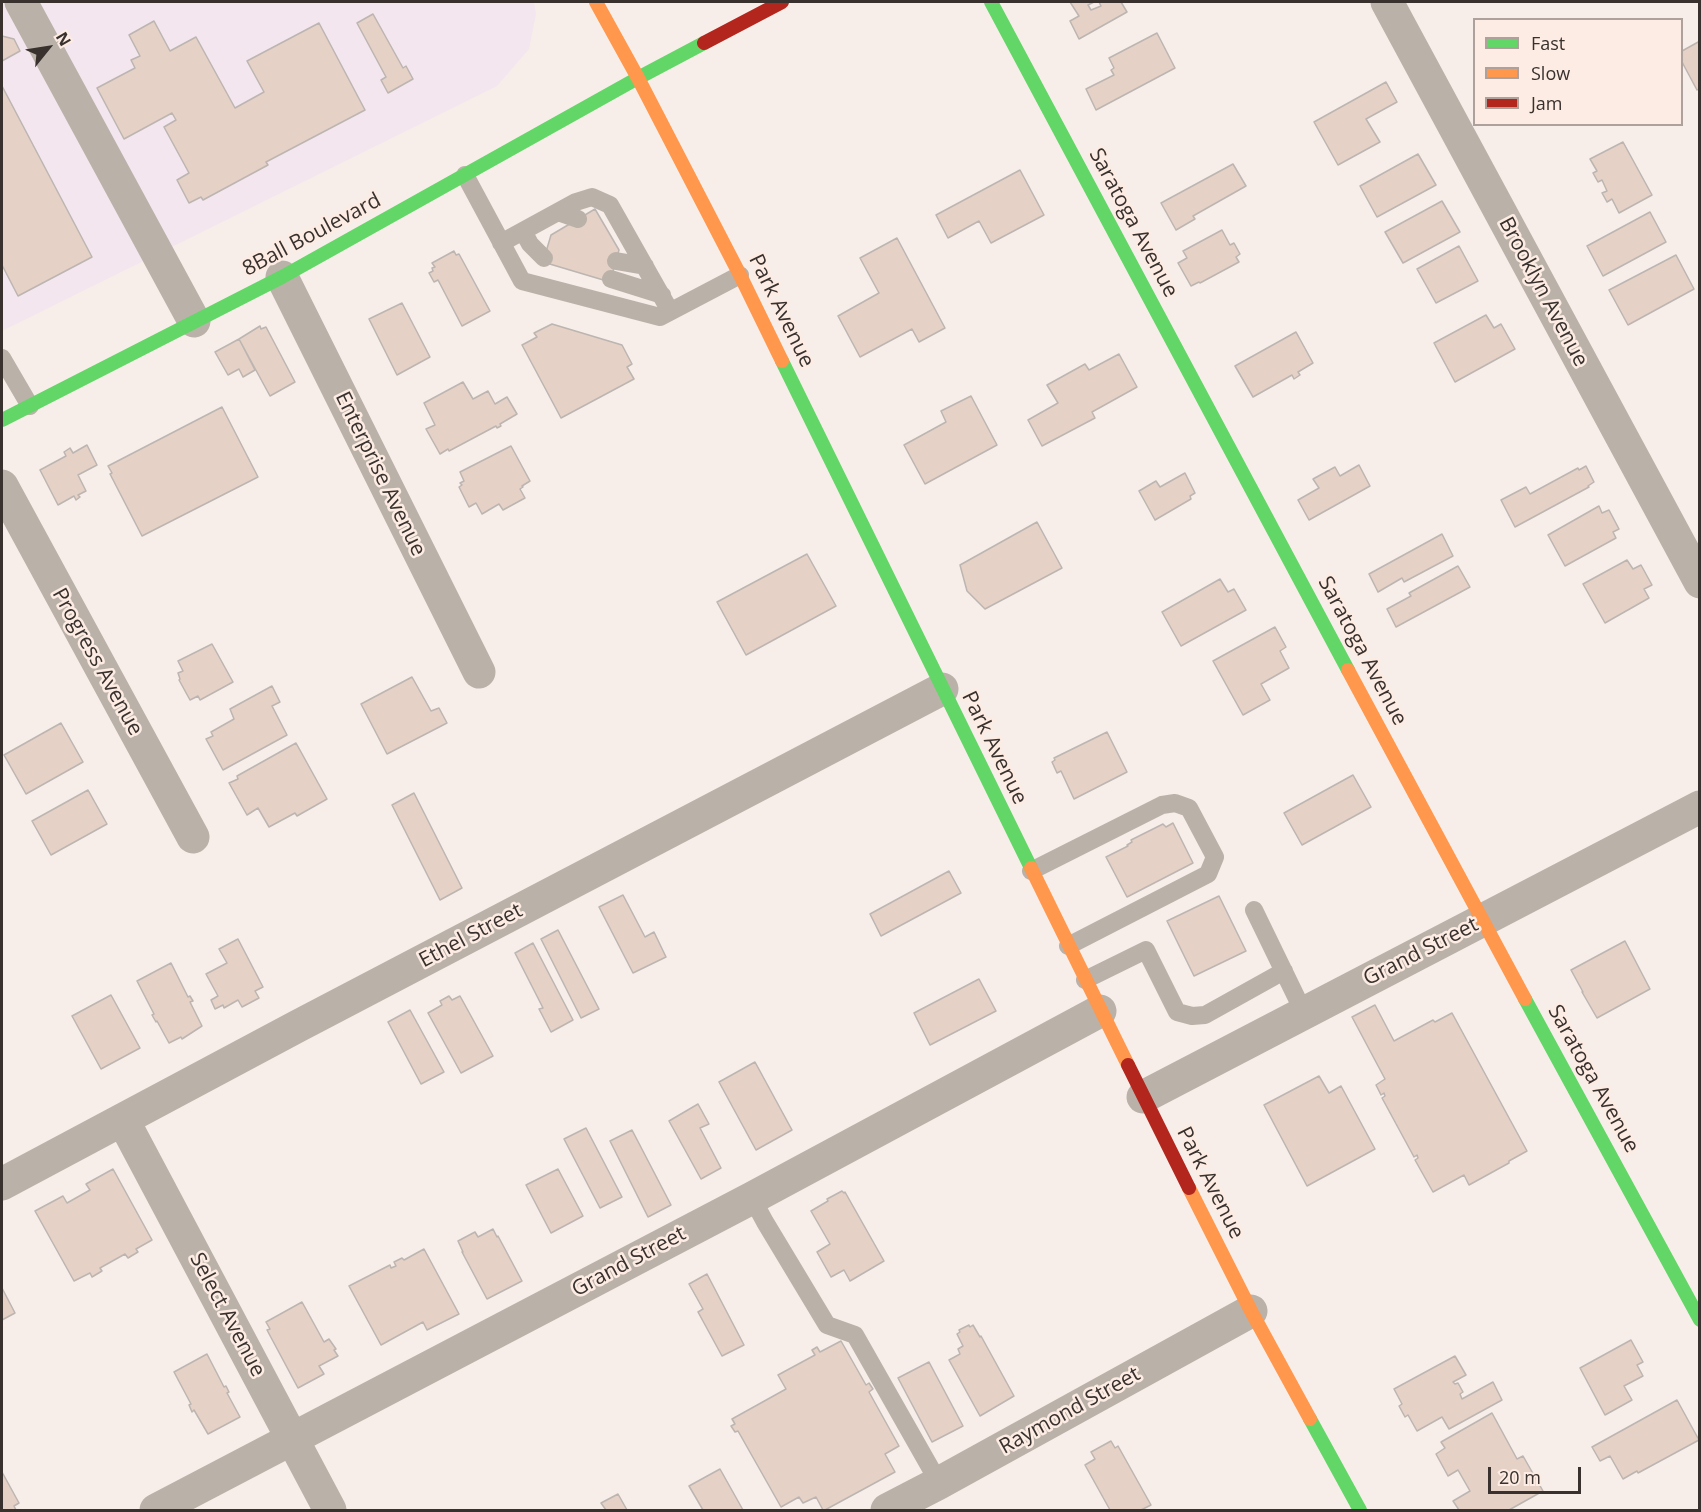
<!DOCTYPE html>
<html>
<head>
<meta charset="utf-8">
<style>
	body { margin:0 }
	#map { position:relative; width:1701px; height:1512px; overflow:hidden; background:#f7eee9; font-family:"Open Sans",sans-serif }
	canvas { display:block }
	.frame { position:absolute; inset:0; border:3px solid #38312e; pointer-events:none }
	.legend { position:absolute; left:1473px; top:18px; width:210px; height:108px; box-sizing:border-box; background:#fdece3; border:2px solid #aea19b; margin:0; padding:8px 10px; list-style:none; font-size:18px; color:#38312e }
	.legend li { display:flex; align-items:center; gap:12px; height:30px }
	.legend b { width:30px; border:2px solid #aea19b }
	.north { position:absolute; left:18px; top:18px; width:60px; height:60px; -webkit-text-stroke:4px #fdece3; paint-order:stroke; rotate:60deg; font-size:16px; font-weight:700; line-height:24px; text-align:center; color:#38312e }
	.north::after { content:''; display:block; margin:auto; width:21px; height:27px; background:#38312e; clip-path:polygon(50% 0,100% 100%,50% 72%,0 100%) }
	.scale { position:absolute; left:1488px; top:1467px; width:93px; height:27px; box-sizing:border-box; border:3px solid #38312e; border-top:0; padding-left:8px; font-size:18px; line-height:21px; white-space:nowrap; color:#38312e; -webkit-text-stroke:4px #fdece3; paint-order:stroke }
</style>
</head>
<body>
<div id="map">
<canvas width="1701" height="1512"></canvas>
<div class="frame"></div>
<ul class="legend">
<li><b style="height:8px;background:#63d668"></b>Fast</li>
<li><b style="height:8px;background:#ff974d"></b>Slow</li>
<li><b style="height:8px;background:#b3261e"></b>Jam</li>
</ul>
<div class="north">N</div>
<div class="scale">20 m</div>
</div>
<script>
const ctx = document.querySelector('canvas').getContext('2d');
ctx.lineJoin = 'round';
function paint(path, color) {
  ctx.fillStyle = color;
  ctx.fill(path, 'evenodd');
}
function toPath(rows) {
  const path = new Path2D();
  for (const r of rows) {
    path.moveTo(r[0], r[1]);
    for (let i = 2; i < r.length; i += 2) path.lineTo(r[i], r[i + 1]);
  }
  return path;
}
function strokePath(path, color, width, dash) {
  ctx.strokeStyle = color;
  ctx.lineWidth = width;
  ctx.lineCap = dash ? 'butt' : 'round';
  ctx.setLineDash(dash || []);
  ctx.stroke(path);
}
function label(font, color, halo, rows, align = 'center') {
  ctx.font = font + ' "Open Sans",sans-serif';
  ctx.lineWidth = 5;
  ctx.setLineDash([]);
  ctx.textBaseline = 'middle';
  ctx.strokeStyle = halo;
  ctx.fillStyle = color;
  for (const [text, x, y, turn = 0] of rows) {
    ctx.save();
    ctx.translate(x, y);
    ctx.rotate((+turn || 0) * Math.PI / 180);
    ctx.textAlign = isNaN(turn) ? turn : align;
    if (halo) ctx.strokeText(text, 0, 0);
    ctx.fillText(text, 0, 0);
    ctx.restore();
  }
}
paint(toPath([
	[2,2,534,2,536,14,529,49,497,86,2,331]
]), '#f3e6ee');
const building = toPath([
	[1070,2,1094,2,1088,5,1091,10,1101,6,1099,2,1121,2,1127,12,1079,39,1070,21,1079,16,1070,2],
	[373,14,403,68,406,66,413,79,388,93,381,80,386,77,357,23,373,14],
	[154,21,170,51,196,37,235,108,264,92,247,61,319,23,365,110,266,162,268,165,203,200,201,197,189,203,177,180,189,173,164,127,176,120,172,113,124,139,97,88,135,68,131,60,140,56,129,35,154,21],
	[1157,33,1175,68,1096,110,1086,89,1114,75,1111,70,1114,68,1109,58,1157,33],
	[2,36,14,39,20,51,2,61,2,36],
	[1700,41,1700,88,1697,90,1682,62,1682,51,1700,41],
	[1386,82,1397,102,1366,119,1380,142,1338,165,1314,122,1386,82],
	[2,86,92,257,18,296,2,265,2,86],
	[1623,142,1652,195,1619,213,1612,199,1607,202,1602,193,1607,191,1602,180,1598,182,1593,173,1597,171,1590,159,1623,142],
	[1418,154,1436,185,1377,217,1360,186,1418,154],
	[1233,164,1246,186,1193,216,1195,219,1176,230,1161,203,1233,164],
	[1020,170,1044,215,991,243,979,221,948,238,936,215,1020,170],
	[1442,201,1460,232,1403,263,1385,232,1442,201],
	[595,209,619,250,610,282,543,262,551,235,595,209],
	[1650,212,1666,242,1603,276,1587,246,1650,212],
	[1222,230,1230,245,1234,243,1240,254,1236,257,1239,262,1200,283,1199,282,1191,286,1178,263,1187,258,1183,251,1222,230],
	[897,238,945,328,919,342,912,329,860,357,838,316,879,293,860,258,897,238],
	[1459,246,1478,281,1436,303,1417,269,1459,246],
	[454,251,456,255,459,254,490,311,462,326,438,280,434,282,429,273,433,271,432,268,435,267,432,263,454,251],
	[1676,255,1694,289,1628,325,1609,290,1676,255],
	[402,303,430,357,397,375,369,319,402,303],
	[1486,315,1494,328,1501,324,1515,349,1455,382,1434,343,1486,315],
	[552,324,622,345,632,364,627,367,634,379,561,418,522,345,537,337,534,333,552,324],
	[260,326,261,329,266,327,295,382,270,396,239,339,260,326],
	[1296,332,1313,363,1298,372,1300,375,1294,379,1292,375,1253,397,1235,366,1296,332],
	[239,339,255,370,243,377,239,369,228,375,215,352,239,339],
	[1119,354,1137,387,1092,412,1095,418,1042,446,1028,420,1058,403,1047,385,1085,364,1089,370,1119,354],
	[463,382,473,399,488,391,495,404,507,397,517,414,500,424,501,426,497,428,496,426,449,451,448,449,440,454,426,429,435,425,424,403,463,382],
	[971,396,997,445,925,484,904,445,946,422,941,411,971,396],
	[222,407,258,477,142,536,110,474,112,473,108,466,222,407],
	[87,445,97,465,78,475,86,491,78,495,80,497,76,500,74,496,58,505,40,470,66,456,64,452,70,448,73,453,87,445],
	[511,446,530,481,522,486,523,487,520,489,525,498,503,510,499,504,482,514,476,503,469,507,459,487,462,485,460,483,464,481,460,472,511,446],
	[1359,465,1370,486,1309,520,1298,500,1319,488,1313,479,1335,467,1340,476,1359,465],
	[1586,466,1594,482,1588,486,1589,487,1515,527,1501,500,1526,487,1530,494,1578,468,1579,470,1586,466],
	[1185,473,1195,493,1190,496,1191,499,1155,520,1139,491,1156,481,1160,487,1185,473],
	[1599,506,1602,513,1609,510,1619,529,1613,532,1616,538,1565,566,1548,535,1599,506],
	[1037,522,1062,568,985,609,967,591,960,565,1037,522],
	[1442,534,1453,556,1404,582,1402,578,1378,592,1369,574,1442,534],
	[807,554,836,606,746,655,717,602,807,554],
	[1627,560,1633,569,1641,565,1652,585,1644,589,1649,598,1605,623,1583,584,1627,560],
	[1458,566,1470,587,1396,627,1387,609,1411,596,1409,593,1458,566],
	[1220,579,1228,592,1234,589,1246,610,1181,646,1162,612,1220,579],
	[1275,627,1286,647,1280,651,1289,668,1261,684,1270,700,1243,715,1213,661,1275,627],
	[212,644,233,682,200,700,198,696,190,700,179,680,180,679,178,673,183,671,178,661,212,644],
	[412,677,431,711,439,708,447,723,387,754,361,704,412,677],
	[272,686,280,702,272,706,287,735,223,770,206,739,213,736,211,732,234,719,230,709,272,686],
	[61,723,83,762,26,794,4,755,61,723],
	[1107,732,1127,772,1074,799,1061,771,1057,773,1052,762,1055,760,1054,758,1107,732],
	[296,743,327,799,297,816,295,813,269,827,258,808,247,815,229,783,238,779,237,776,296,743],
	[1353,775,1371,807,1302,845,1284,813,1353,775],
	[88,790,107,824,51,855,32,821,88,790],
	[414,793,462,888,440,900,392,805,414,793],
	[1173,823,1193,863,1127,897,1106,857,1128,846,1127,845,1132,842,1131,840,1163,824,1166,827,1173,823],
	[949,871,961,893,881,936,870,914,949,871],
	[623,895,645,937,654,932,666,957,633,973,599,907,623,895],
	[1219,896,1246,951,1194,976,1167,921,1219,896],
	[558,930,599,1009,581,1018,541,939,558,930],
	[238,939,263,987,255,991,259,998,242,1007,238,1000,224,1008,223,1005,215,1009,211,1000,218,996,206,974,227,963,219,949,238,939],
	[1625,941,1650,989,1597,1018,1582,992,1583,992,1571,970,1625,941],
	[533,943,573,1020,551,1032,539,1009,543,1008,515,953,533,943],
	[171,963,188,997,190,996,193,1001,190,1002,202,1026,182,1039,181,1037,169,1043,157,1021,156,1022,152,1015,154,1014,137,981,171,963],
	[979,979,996,1011,930,1045,914,1013,979,979],
	[111,995,140,1048,101,1069,72,1016,111,995],
	[449,996,452,1000,460,996,493,1056,461,1073,428,1013,442,1005,440,1001,449,996],
	[1375,1005,1394,1041,1433,1020,1435,1022,1452,1013,1527,1151,1509,1161,1509,1163,1469,1185,1464,1175,1433,1192,1415,1160,1418,1158,1417,1155,1414,1157,1382,1098,1385,1096,1384,1093,1381,1095,1376,1085,1385,1079,1352,1017,1375,1005],
	[410,1010,444,1072,421,1084,388,1022,410,1010],
	[755,1062,792,1130,756,1150,719,1082,755,1062],
	[1319,1076,1329,1093,1341,1086,1375,1149,1307,1186,1264,1105,1319,1076],
	[698,1104,709,1124,700,1128,721,1168,701,1179,669,1121,698,1104],
	[586,1128,622,1197,600,1208,564,1139,586,1128],
	[632,1130,671,1205,648,1217,610,1141,632,1130],
	[113,1169,152,1240,136,1249,138,1252,128,1258,125,1254,100,1268,102,1271,92,1277,90,1273,74,1281,35,1211,63,1196,67,1203,90,1190,86,1184,113,1169],
	[558,1169,583,1216,551,1233,526,1185,558,1169],
	[842,1191,844,1193,845,1192,884,1261,850,1281,844,1270,831,1277,817,1252,830,1244,811,1211,828,1201,827,1199,842,1191],
	[493,1229,497,1237,498,1236,522,1281,487,1299,462,1252,463,1252,458,1241,475,1232,478,1237,493,1229],
	[424,1249,459,1314,427,1330,423,1322,381,1345,349,1286,390,1265,391,1268,396,1266,394,1262,402,1258,404,1260,424,1249],
	[707,1274,744,1345,722,1356,698,1312,703,1309,689,1284,707,1274],
	[2,1288,15,1313,2,1320,2,1288],
	[302,1302,324,1342,329,1339,336,1349,334,1350,338,1356,319,1366,324,1374,298,1388,267,1330,270,1329,266,1322,302,1302],
	[969,1325,970,1327,973,1325,980,1337,981,1336,1014,1396,980,1416,949,1360,960,1354,958,1349,963,1346,957,1334,960,1332,959,1330,969,1325],
	[1631,1340,1643,1362,1637,1365,1643,1376,1624,1386,1632,1400,1605,1415,1580,1368,1631,1340],
	[841,1341,866,1385,869,1383,873,1389,869,1392,899,1446,885,1454,895,1472,825,1510,823,1510,816,1497,803,1503,799,1497,781,1507,738,1431,735,1432,731,1426,735,1424,732,1419,786,1389,778,1375,815,1355,812,1350,817,1347,820,1352,841,1341],
	[207,1354,224,1387,226,1386,229,1392,227,1393,240,1417,208,1434,194,1410,192,1412,189,1405,191,1404,174,1372,207,1354],
	[1455,1356,1466,1375,1453,1382,1455,1384,1458,1383,1463,1392,1460,1394,1462,1399,1493,1382,1502,1400,1449,1429,1442,1417,1417,1431,1408,1415,1405,1417,1399,1406,1402,1404,1394,1389,1455,1356],
	[929,1362,963,1426,932,1442,898,1378,929,1362],
	[1677,1400,1699,1440,1638,1473,1637,1471,1623,1479,1610,1456,1600,1461,1592,1447,1677,1400],
	[1492,1413,1517,1459,1523,1456,1543,1491,1509,1510,1459,1510,1453,1501,1470,1491,1458,1470,1448,1476,1436,1454,1445,1448,1441,1442,1492,1413],
	[1111,1441,1115,1448,1118,1446,1151,1505,1141,1510,1110,1510,1085,1465,1095,1459,1091,1452,1111,1441],
	[720,1469,743,1510,703,1510,689,1486,720,1469],
	[2,1472,19,1503,14,1506,16,1510,2,1510,2,1472],
	[618,1494,627,1510,606,1510,601,1503,618,1494]
]);
paint(building, '#e5d1c6');
strokePath(building, '#bcb5b1', 1.5);
strokePath(toPath([
	[465,175,522,281,660,317,740,275],
	[558,212,578,219],
	[523,231,530,244,544,258],
	[501,243,576,202,592,197,610,205,670,311],
	[616,261,645,266],
	[611,279,662,295],
	[2,358,30,406],
	[1031,871,1162,805,1175,803,1189,808,1215,857,1208,874,1068,946],
	[1254,910,1304,1013],
	[1085,980,1146,950,1177,1012,1192,1016,1205,1015,1284,971],
	[752,1198,765,1222,827,1325,855,1335,939,1483]
]), '#bab2a9', 18);
strokePath(toPath([
	[21,2,194,321],
	[1387,2,1700,582],
	[282,277,479,672],
	[2,486,193,837],
	[1143,1097,1700,807],
	[123,1120,330,1510],
	[2,1184,298,1026,942,689],
	[156,1510,752,1198,1100,1011],
	[887,1510,939,1483,1251,1311]
]), '#bab2a9', 33);
strokePath(toPath([
	[991,2,1348,670],
	[782,361,1031,868],
	[2,420,282,277,638,78,704,43],
	[1525,999,1700,1320],
	[1310,1419,1360,1510]
]), '#63d668', 14);
strokePath(toPath([
	[596,2,638,78,740,275,782,361],
	[1348,670,1525,999],
	[1031,868,1128,1065],
	[1189,1188,1251,1311,1310,1419]
]), '#ff974d', 14);
strokePath(toPath([
	[704,43,782,2],
	[1128,1065,1189,1188]
]), '#b3261e', 14);
label('21px', '#38312e', '#fdece3', [
	["Saratoga Avenue",1133,223,62],
	["8Ball Boulevard",312,235,-28],
	["Brooklyn Avenue",1543,292,62],
	["Park Avenue",781,311,64],
	["Enterprise Avenue",380,474,64],
	["Saratoga Avenue",1362,651,62],
	["Progress Avenue",97,662,61],
	["Park Avenue",994,748,64],
	["Ethel Street",471,936,-28],
	["Grand Street",1421,952,-27],
	["Saratoga Avenue",1593,1079,61],
	["Park Avenue",1210,1183,63],
	["Grand Street",629,1262,-28],
	["Select Avenue",227,1315,62],
	["Raymond Street",1070,1411,-29]
]);
</script>
</body>
</html>
